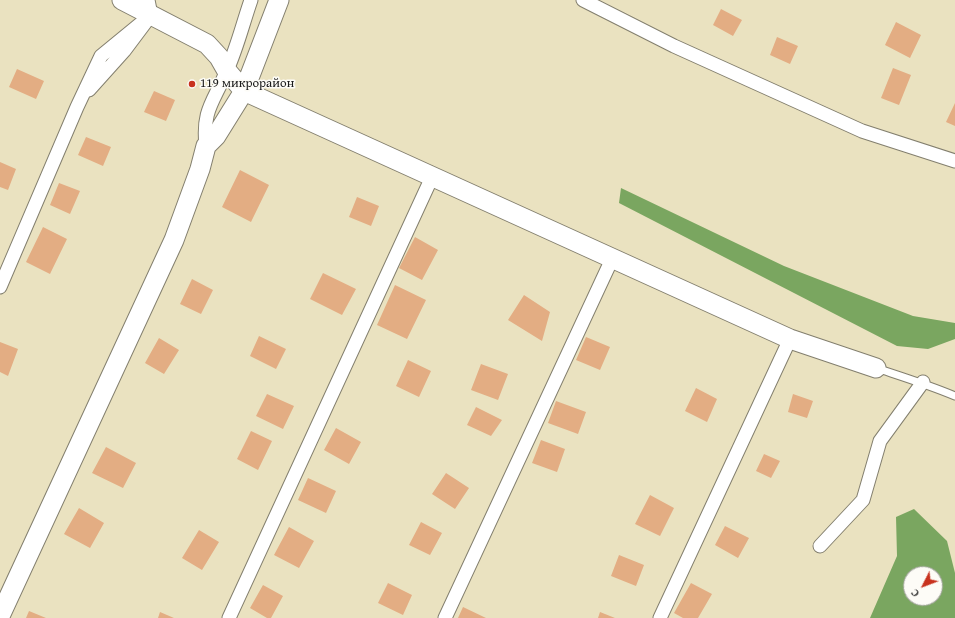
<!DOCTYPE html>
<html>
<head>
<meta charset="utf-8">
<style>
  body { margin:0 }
  #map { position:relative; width:955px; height:618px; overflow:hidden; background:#eae2c0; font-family:"Gentium Book Plus",serif }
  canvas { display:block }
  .north { position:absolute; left:903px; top:566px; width:40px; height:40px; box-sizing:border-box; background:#fdfcf7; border:1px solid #a3a29f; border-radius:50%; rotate:228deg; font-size:11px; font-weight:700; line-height:16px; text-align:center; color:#1c1c1c }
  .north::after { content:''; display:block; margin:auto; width:14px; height:18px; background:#c8321e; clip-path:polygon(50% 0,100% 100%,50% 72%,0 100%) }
</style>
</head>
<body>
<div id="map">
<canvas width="955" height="618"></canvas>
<div class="north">С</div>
</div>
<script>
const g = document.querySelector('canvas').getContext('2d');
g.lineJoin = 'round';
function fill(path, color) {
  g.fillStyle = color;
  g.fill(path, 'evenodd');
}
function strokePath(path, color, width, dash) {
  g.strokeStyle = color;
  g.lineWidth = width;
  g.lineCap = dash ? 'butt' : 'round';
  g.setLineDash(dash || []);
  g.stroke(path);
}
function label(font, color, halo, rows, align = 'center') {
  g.font = font + ' "Gentium Book Plus",serif';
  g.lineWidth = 3;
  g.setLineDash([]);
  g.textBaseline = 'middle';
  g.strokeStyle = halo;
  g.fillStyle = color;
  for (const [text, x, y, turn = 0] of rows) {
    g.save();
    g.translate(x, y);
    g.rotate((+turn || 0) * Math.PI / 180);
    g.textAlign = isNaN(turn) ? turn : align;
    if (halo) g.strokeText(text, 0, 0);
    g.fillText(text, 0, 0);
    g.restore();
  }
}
fill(new Path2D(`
  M 621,188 L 784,266 L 913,316 L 955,323 L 955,339 L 928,349 L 897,346 L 619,203 Z
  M 914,509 L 947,541 L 955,573 L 955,618 L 870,618 L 897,556 L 896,517 ZM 911,574 L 935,574 L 935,598 L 911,598 Z`), '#7aa660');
fill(new Path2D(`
  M 721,9 L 742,20 L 733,36 L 713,25 Z
  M 896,22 L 921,35 L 910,58 L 885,45 Z
  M 777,37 L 798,46 L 790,64 L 770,55 Z
  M 893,68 L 911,75 L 899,105 L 881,98 Z
  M 17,69 L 44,81 L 36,99 L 9,87 Z
  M 154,91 L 175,100 L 166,121 L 144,112 Z
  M 955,103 L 955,126 L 946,122 Z
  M 86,137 L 111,147 L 103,166 L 78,155 Z
  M 0,162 L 16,169 L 8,190 L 0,187 Z
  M 240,170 L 269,185 L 251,222 L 222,207 Z
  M 59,183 L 80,191 L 70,214 L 50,205 Z
  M 357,197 L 379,206 L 371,226 L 349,217 Z
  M 43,227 L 67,239 L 50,274 L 26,262 Z
  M 415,237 L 438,250 L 422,280 L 399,268 Z
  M 323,273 L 356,289 L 342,315 L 310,299 Z
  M 192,279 L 213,290 L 201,314 L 180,304 Z
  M 395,285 L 426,300 L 407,339 L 377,325 Z
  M 524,295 L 550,312 L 542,341 L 508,320 Z
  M 259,336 L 286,349 L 276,369 L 250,356 Z
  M 586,337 L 610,347 L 600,370 L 576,360 Z
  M 159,338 L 179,350 L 164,374 L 145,363 Z
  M 0,342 L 18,349 L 8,376 L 0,372 Z
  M 408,360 L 431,371 L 419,397 L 396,386 Z
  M 481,364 L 508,374 L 498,400 L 471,390 Z
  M 696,388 L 717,399 L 707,422 L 685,411 Z
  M 267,394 L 294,406 L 283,429 L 256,416 Z
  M 793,394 L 813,401 L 807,418 L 788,412 Z
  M 556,401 L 586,412 L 578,434 L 548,423 Z
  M 476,407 L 502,420 L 491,436 L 467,425 Z
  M 336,428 L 361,442 L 349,464 L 324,450 Z
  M 251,431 L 272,441 L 258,470 L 237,459 Z
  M 541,440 L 565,449 L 557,472 L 532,463 Z
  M 106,447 L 136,463 L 123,488 L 92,473 Z
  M 764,454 L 780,461 L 771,478 L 756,471 Z
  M 446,473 L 469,488 L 455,509 L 432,494 Z
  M 308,478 L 336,491 L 326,513 L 298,500 Z
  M 650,495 L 674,508 L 660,536 L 635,524 Z
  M 79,508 L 104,523 L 90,548 L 64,534 Z
  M 421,522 L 442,533 L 430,555 L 409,545 Z
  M 725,526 L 749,538 L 738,558 L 715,545 Z
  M 289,527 L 314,541 L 299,568 L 274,555 Z
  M 199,530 L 219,542 L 202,570 L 182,558 Z
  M 619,555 L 644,565 L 636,586 L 611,576 Z
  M 388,583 L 412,595 L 403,615 L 378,603 Z
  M 691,583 L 712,594 L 698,618 L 683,618 L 674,613 Z
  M 263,585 L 283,596 L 271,618 L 267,618 L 250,608 Z
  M 463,607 L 486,618 L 458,618 Z
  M 29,611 L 46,618 L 26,618 Z
  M 160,612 L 174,618 L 158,618 Z
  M 600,612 L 615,618 L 598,618 Z`), '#e3ad83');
const lane = new Path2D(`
  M 876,368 C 903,377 929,385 955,396`);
const street = new Path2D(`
  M 583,0 L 674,46 L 862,131 L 955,161
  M 89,90 L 124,51 L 151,15 L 148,0
  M 206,146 C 202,109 214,102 227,70 C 237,48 243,23 251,0
  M 0,287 L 77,107 L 101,56 L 151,15
  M 820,546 L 863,500 L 880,441 L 923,382
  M 229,618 L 432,177
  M 445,618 L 612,259
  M 660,618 L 790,339`);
const secondary = new Path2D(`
  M 122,0 L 207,44 L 219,57 L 227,71 L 244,91 L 790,339 L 876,368
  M 0,616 L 174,240 L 200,169 L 206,146 L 216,136 L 244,91 L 279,0`);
strokePath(lane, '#837f6e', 9);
strokePath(street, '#837f6e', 15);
strokePath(secondary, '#837f6e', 21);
strokePath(lane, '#fff', 7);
strokePath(street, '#fff', 13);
strokePath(secondary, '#fff', 19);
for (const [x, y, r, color] of [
  [192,84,4,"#c8321e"]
]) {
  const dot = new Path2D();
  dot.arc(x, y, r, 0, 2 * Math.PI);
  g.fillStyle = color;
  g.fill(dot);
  strokePath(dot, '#fdfcf7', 1.5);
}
label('13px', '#1c1c1c', '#fdfcf7', [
  ["119 микрорайон",200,84]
], 'left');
</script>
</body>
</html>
